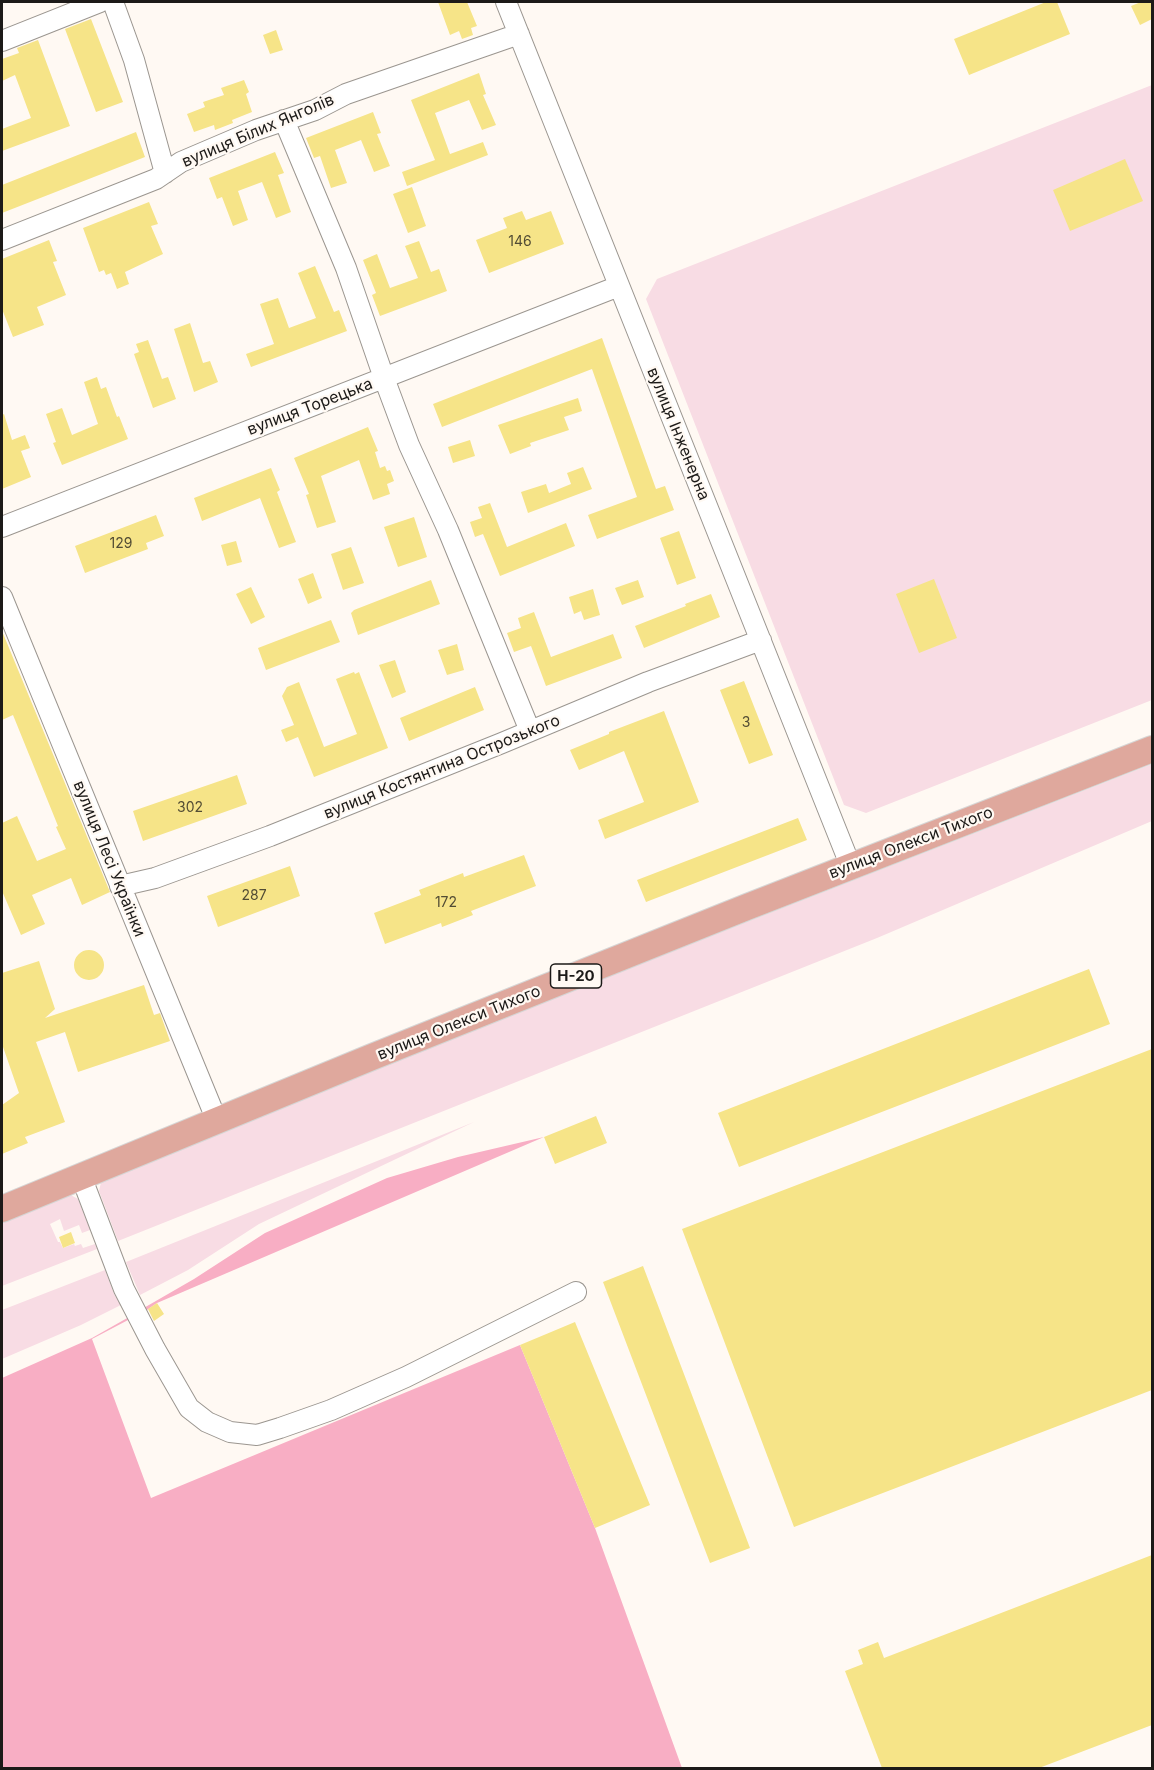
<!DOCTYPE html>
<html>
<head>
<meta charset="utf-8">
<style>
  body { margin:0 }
  #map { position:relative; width:1154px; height:1770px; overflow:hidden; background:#fff9f3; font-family:Inter,sans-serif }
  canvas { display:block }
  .frame { position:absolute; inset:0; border:3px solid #1c1a18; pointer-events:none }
</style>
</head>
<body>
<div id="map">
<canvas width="1154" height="1770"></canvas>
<div class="frame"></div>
</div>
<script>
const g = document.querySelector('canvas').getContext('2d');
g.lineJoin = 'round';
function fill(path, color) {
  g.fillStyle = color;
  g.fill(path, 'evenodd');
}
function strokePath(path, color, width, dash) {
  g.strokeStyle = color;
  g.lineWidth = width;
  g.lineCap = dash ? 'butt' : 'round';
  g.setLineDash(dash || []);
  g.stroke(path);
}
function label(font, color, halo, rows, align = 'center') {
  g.font = font + ' Inter,sans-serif';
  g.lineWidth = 4.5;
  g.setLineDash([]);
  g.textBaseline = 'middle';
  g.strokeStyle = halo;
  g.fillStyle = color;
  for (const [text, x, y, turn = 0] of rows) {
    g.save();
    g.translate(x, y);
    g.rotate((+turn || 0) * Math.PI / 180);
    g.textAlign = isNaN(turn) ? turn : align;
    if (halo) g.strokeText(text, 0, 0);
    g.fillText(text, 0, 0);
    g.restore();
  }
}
fill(new Path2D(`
  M 1152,85 L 1152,700 L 866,813 L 844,805 L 646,299 L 657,279 Z
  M 1152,764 L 1152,821 L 877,938 L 118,1241 L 99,1191 L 102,1178 L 749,921 Z
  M 474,1122 L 259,1224 L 188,1270 L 140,1295 L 126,1262 Z
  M 67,1193 L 78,1199 L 90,1230 L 82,1233 L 79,1225 L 64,1231 L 60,1219 L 50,1224 L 58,1242 L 60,1242 L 63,1248 L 74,1244 L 75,1246 L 81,1244 L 83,1248 L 95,1244 L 97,1249 L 2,1286 L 2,1221 Z
  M 105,1270 L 114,1294 L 121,1305 L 81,1325 L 2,1359 L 2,1310 Z`), '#f8dce4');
fill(new Path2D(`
  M 544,1137 L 157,1303 L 144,1312 L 142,1309 L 194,1279 L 265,1233 L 387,1178 L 458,1157 Z
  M 129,1317 L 130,1319 L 92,1339 L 151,1498 L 520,1345 L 595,1528 L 682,1768 L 2,1768 L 2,1378 L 92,1338 Z`), '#f8aec4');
fill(new Path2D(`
  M 438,2 L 467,2 L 477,26 L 471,28 L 473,35 L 462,39 L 459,31 L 450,35 Z
  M 1046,2 L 1057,2 L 1070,34 L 969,75 L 954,39 Z
  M 1141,2 L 1152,2 L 1152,19 L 1140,25 L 1131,6 Z
  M 91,19 L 123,102 L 96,112 L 65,29 Z
  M 276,30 L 283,50 L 270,54 L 263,35 Z
  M 38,40 L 70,126 L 2,151 L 2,129 L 31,118 L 15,75 L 2,81 L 2,59 L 19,53 L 17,48 Z
  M 479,73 L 486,94 L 483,95 L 496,125 L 482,130 L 469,100 L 435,113 L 450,154 L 483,142 L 488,155 L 407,186 L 402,172 L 435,160 L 411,100 Z
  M 244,80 L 249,92 L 246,94 L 252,112 L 232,120 L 233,123 L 215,130 L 214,125 L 194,132 L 187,114 L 205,107 L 203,102 L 224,95 L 221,88 Z
  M 373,112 L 381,133 L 377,134 L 390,166 L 374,172 L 361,140 L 335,150 L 347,183 L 331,188 L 320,156 L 314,158 L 306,138 Z
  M 136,132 L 145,157 L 2,213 L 2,185 Z
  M 275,152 L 284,173 L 278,175 L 291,212 L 276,218 L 262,182 L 238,191 L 248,220 L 233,226 L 222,197 L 217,199 L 209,178 Z
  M 1125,159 L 1143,201 L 1070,231 L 1053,190 Z
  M 412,187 L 426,226 L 408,233 L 393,194 Z
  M 149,202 L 158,224 L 151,226 L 163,254 L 125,272 L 129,284 L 117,289 L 111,273 L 106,275 L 104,270 L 99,272 L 83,228 Z
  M 522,211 L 526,220 L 551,211 L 564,244 L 489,273 L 476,240 L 507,228 L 503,218 Z
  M 49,240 L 57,261 L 53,262 L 66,295 L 37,307 L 44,325 L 13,337 L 2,309 L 2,259 Z
  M 419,241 L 431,272 L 439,269 L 447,291 L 380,316 L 372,295 L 376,293 L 363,260 L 377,254 L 390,288 L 418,278 L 405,246 Z
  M 315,266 L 334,312 L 339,310 L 347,331 L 251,367 L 246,354 L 274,344 L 260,304 L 278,298 L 289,328 L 316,318 L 298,273 Z
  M 190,323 L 203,363 L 210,361 L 218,382 L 194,392 L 174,329 Z
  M 602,338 L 656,489 L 665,486 L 674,510 L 597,539 L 588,515 L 637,497 L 592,369 L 442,427 L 433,404 Z
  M 148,340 L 162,379 L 168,377 L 176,399 L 153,408 L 134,354 L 139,352 L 136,344 Z
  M 97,377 L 101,389 L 106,387 L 117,417 L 119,416 L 128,439 L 62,465 L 53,443 L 56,442 L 46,414 L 62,408 L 72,435 L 98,424 L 84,382 Z
  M 578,398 L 582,411 L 564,417 L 569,430 L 530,443 L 531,446 L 510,454 L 498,425 Z
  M 4,414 L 12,440 L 25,435 L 30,448 L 21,451 L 31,477 L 2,489 L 2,415 Z
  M 368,427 L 378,451 L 375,452 L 380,468 L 385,466 L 387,471 L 390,470 L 394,481 L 387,484 L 390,494 L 373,500 L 359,460 L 321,476 L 336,522 L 317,528 L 306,495 L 309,494 L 294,458 Z
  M 470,440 L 475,456 L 453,463 L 448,447 Z
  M 583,467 L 592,489 L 528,513 L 521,492 L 546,484 L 549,493 L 571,484 L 567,473 Z
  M 271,468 L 280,490 L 277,492 L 296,542 L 279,548 L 260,498 L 202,521 L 194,498 Z
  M 490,503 L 507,547 L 566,523 L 575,546 L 500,576 L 483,534 L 475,537 L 470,522 L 482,518 L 478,507 Z
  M 156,515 L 164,536 L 146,543 L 148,549 L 85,573 L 75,546 Z
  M 414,517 L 427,557 L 398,567 L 384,527 Z
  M 679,531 L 696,578 L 677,585 L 660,538 Z
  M 236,541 L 242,562 L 227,566 L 221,545 Z
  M 351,547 L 364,583 L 343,590 L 331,554 Z
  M 313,573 L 322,598 L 308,604 L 298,579 Z
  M 934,579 L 957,638 L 919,653 L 896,594 Z
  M 431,580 L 440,604 L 358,635 L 351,613 L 354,610 Z
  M 638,580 L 644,597 L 622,605 L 615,588 Z
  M 251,587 L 265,617 L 251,624 L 236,594 Z
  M 593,589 L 600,615 L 584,620 L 581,611 L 574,614 L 569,597 Z
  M 711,594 L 720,617 L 644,648 L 635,626 L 686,606 L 685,604 Z
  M 534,612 L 551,657 L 613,634 L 622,658 L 546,686 L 531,646 L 514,652 L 507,633 L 521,628 L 518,618 Z
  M 331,620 L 340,642 L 266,670 L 258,648 Z
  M 2,631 L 110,892 L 82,905 L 71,878 L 32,895 L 45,924 L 21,935 L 2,891 L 2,823 L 17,816 L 37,861 L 66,849 L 56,827 L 58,826 L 13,715 L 2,720 Z
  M 457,644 L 464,670 L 447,675 L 438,650 Z
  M 395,660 L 406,692 L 392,698 L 379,665 Z
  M 354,672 L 355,674 L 359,672 L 388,748 L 314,777 L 298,737 L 286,742 L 281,730 L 294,725 L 282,696 L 287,687 L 299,682 L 324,747 L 357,734 L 336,679 Z
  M 744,681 L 773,755 L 749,764 L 720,690 Z
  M 475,687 L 484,710 L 409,741 L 400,718 Z
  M 664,711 L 699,802 L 605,839 L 598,820 L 644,802 L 624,751 L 579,770 L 570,750 L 609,734 L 609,732 Z
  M 237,775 L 247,804 L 143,841 L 133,811 Z
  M 798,818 L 807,840 L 646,902 L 637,880 Z
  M 524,855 L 536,886 L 471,911 L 473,915 L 442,927 L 441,923 L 385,944 L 374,913 L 421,895 L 419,890 L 463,873 L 464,877 Z
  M 290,866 L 300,896 L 218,927 L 207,896 Z
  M74 965a15 15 0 1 1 30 0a15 15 0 1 1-30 0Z
  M 39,961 L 55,1009 L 45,1018 L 144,985 L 154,1015 L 160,1013 L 170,1041 L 78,1072 L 65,1032 L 36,1042 L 65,1122 L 25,1137 L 28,1143 L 2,1154 L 2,1105 L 19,1093 L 2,1044 L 2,973 Z
  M 1089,969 L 1110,1024 L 739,1167 L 718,1113 Z
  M 1152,1049 L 1152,1390 L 794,1527 L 682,1229 Z
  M 596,1116 L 607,1143 L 555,1164 L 544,1137 Z
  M 71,1232 L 75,1243 L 63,1248 L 59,1237 Z
  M 643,1266 L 750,1548 L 710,1563 L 603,1282 Z
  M 157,1303 L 164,1314 L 154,1321 L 148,1309 Z
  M 575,1322 L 650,1505 L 595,1528 L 520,1345 Z
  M 1152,1555 L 1152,1725 L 1039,1768 L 882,1768 L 845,1671 L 863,1664 L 858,1650 L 878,1642 L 884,1658 Z`), '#f6e488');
const minor = new Path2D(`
  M 113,2 L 134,60 L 165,173
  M 506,2 L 851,867
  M 2,41 L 100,2
  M 284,120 L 346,268 L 384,378 L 409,445 L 448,530 L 530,731
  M 2,240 L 156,179 L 181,162 L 256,130 L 315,110 L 346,94 L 519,34
  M 2,527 L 619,286
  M 2,597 L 217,1121
  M 120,886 L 155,878 L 270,836 L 502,743 L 648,682 L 761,640
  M 81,1176 L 124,1289 L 155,1349 L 189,1408 L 207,1422 L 230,1432 L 257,1435 L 280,1428 L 331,1410 L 406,1377 L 576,1292`);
const major = new Path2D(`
  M 2,1209 L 372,1057 L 747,907 L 1152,749`);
strokePath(minor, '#9b9690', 22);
strokePath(major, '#d6d6d5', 28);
strokePath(minor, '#fff', 20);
strokePath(major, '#dfa89d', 26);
label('14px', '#524c34', null, [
  ["146",520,242],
  ["129",121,544],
  ["3",746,723],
  ["302",190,808],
  ["287",254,896],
  ["172",446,903]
]);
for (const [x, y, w] of [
  [576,976,51]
]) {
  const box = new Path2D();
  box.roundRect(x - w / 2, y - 12, w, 24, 4.5);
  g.fillStyle = '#fff9f3';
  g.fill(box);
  strokePath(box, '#1c1a18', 1.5);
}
label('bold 15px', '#1c1a18', null, [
  ["Н-20",576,976]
]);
label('16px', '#1c1a18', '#fff9f3', [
  ["вулиця Білих Янголів",258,131,-23],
  ["вулиця Торецька",310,407,-21],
  ["вулиця Інженерна",678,434,68],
  ["вулиця Костянтина Острозького",442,767,-22],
  ["вулиця Олекси Тихого",911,843,-21],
  ["вулиця Лесі Українки",109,859,68],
  ["вулиця Олекси Тихого",459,1023,-22]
]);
</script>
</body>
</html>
